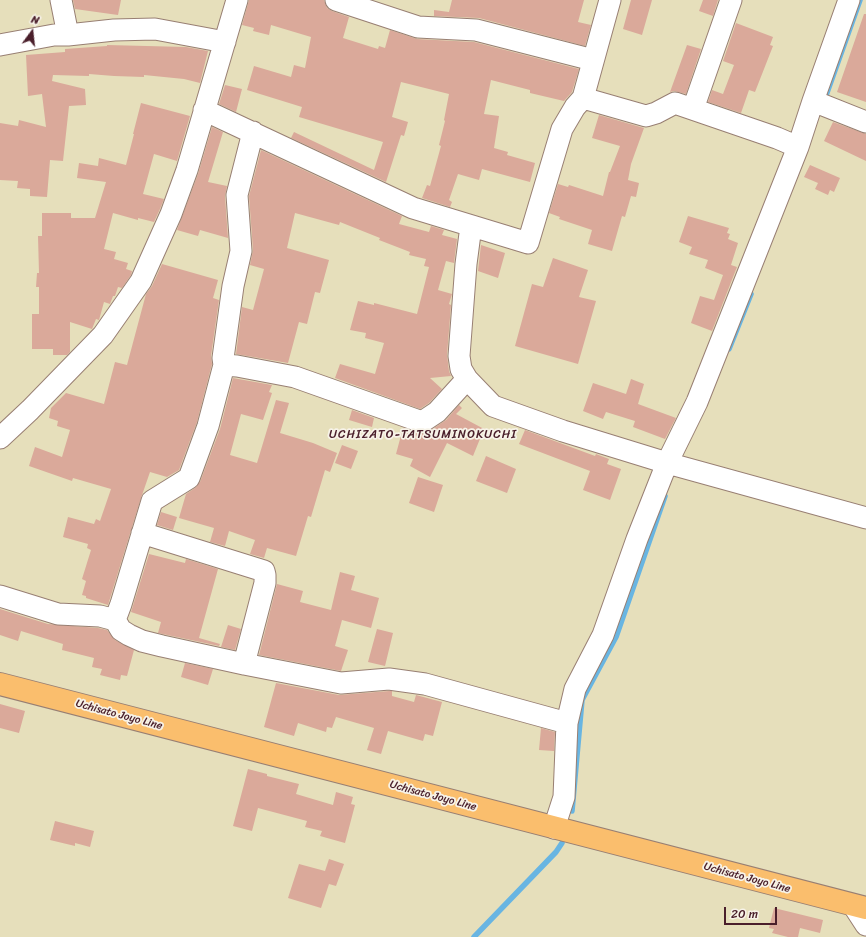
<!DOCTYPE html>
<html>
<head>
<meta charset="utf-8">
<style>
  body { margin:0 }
  #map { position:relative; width:866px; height:937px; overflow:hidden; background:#e6dfbb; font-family:Sriracha,sans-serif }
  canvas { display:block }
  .north { position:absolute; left:12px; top:12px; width:40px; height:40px; -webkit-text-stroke:3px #f7f3e8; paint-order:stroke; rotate:15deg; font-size:11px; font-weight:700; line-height:16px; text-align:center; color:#4a1f2b }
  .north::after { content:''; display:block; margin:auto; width:14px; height:18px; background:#4a1f2b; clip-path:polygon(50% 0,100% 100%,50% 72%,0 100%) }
  .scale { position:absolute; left:724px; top:907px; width:53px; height:18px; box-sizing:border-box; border:2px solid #4a1f2b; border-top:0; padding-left:5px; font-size:12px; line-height:14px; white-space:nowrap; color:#4a1f2b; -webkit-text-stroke:3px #f7f3e8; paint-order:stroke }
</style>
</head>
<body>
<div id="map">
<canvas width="866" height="937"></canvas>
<div class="north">N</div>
<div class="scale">20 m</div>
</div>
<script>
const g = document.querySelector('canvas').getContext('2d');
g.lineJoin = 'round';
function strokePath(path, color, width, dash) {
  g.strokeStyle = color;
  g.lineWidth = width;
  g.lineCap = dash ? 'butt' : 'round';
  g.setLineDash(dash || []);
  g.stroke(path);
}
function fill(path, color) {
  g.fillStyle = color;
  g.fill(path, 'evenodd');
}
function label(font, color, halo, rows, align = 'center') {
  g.font = font + ' Sriracha,sans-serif';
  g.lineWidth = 3.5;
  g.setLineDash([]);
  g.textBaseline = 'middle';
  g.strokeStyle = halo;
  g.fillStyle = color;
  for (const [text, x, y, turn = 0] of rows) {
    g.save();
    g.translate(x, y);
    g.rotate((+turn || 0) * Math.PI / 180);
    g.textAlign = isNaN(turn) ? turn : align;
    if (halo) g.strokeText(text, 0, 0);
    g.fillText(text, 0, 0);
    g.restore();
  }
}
strokePath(new Path2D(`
  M 824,101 L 860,0
  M 729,349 L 751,294
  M 572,811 L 582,700 L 616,637 L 665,496
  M 474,937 L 556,852 L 562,843`), '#68b5e2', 5.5);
fill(new Path2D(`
  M 73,0 L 121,0 L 118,15 L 75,9 Z
  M 249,0 L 324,0 L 327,8 L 332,11 L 349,17 L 343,38 L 378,49 L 379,46 L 385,48 L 390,30 L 417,39 L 474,42 L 579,69 L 572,92 L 564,101 L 530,93 L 530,90 L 491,80 L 484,114 L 499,116 L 494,148 L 508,152 L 507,155 L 535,163 L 530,182 L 482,169 L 479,180 L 458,174 L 449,200 L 452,202 L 450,207 L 422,198 L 427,185 L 430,186 L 441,146 L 439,145 L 445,121 L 444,120 L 449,94 L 401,82 L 392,117 L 408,122 L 404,136 L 401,135 L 386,182 L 291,138 L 294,132 L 374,170 L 383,142 L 299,117 L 302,107 L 247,90 L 254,66 L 291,77 L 294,65 L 305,68 L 311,37 L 271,25 L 269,35 L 253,31 L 254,28 L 242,25 Z
  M 452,0 L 584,0 L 578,22 L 591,25 L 585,46 L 479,18 L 434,16 L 434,10 L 449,12 Z
  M 631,0 L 652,0 L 642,35 L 623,29 Z
  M 703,0 L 718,0 L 713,16 L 699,11 Z
  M 864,14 L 866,14 L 866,102 L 837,92 Z
  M 736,23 L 773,37 L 770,45 L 773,46 L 755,92 L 749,90 L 741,113 L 708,102 L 712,90 L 723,94 L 734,65 L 723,61 Z
  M 107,45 L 186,47 L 208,51 L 200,83 L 184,79 L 144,75 L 144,77 L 114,76 L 89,74 L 89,76 L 53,75 L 52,81 L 85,89 L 86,105 L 69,106 L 63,161 L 50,160 L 47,197 L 30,196 L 30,189 L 17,188 L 18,181 L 0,180 L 0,123 L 18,126 L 19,120 L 46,127 L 42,94 L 28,96 L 26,55 L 65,52 L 65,49 L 107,46 Z
  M 687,45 L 701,49 L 686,94 L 674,91 L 670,92 Z
  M 225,85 L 242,89 L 236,112 L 219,104 Z
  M 141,103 L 190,116 L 177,161 L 154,154 L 143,194 L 164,199 L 160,209 L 154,222 L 138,218 L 138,220 L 113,213 L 104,249 L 116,252 L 114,259 L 128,263 L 126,269 L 132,271 L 131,275 L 122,288 L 118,287 L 115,296 L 113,296 L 110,304 L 104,302 L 99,320 L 96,319 L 92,329 L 70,322 L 70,352 L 67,355 L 53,355 L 53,349 L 32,349 L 32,314 L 39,314 L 39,287 L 36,287 L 37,273 L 39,273 L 38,236 L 42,236 L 42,213 L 71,213 L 71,218 L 95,218 L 106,182 L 77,178 L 79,163 L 98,166 L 99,158 L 126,165 L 134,134 L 133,134 Z
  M 599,115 L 644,128 L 631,164 L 628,180 L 639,183 L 636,197 L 631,196 L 625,217 L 622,216 L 612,251 L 588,244 L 592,230 L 559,219 L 560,217 L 549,213 L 558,184 L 568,187 L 569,185 L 603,196 L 609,172 L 610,172 L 620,146 L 592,138 Z
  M 833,122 L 866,134 L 866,161 L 824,141 Z
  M 212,127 L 223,132 L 208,182 L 227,186 L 225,196 L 228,238 L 200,230 L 198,236 L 177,230 L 198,174 Z
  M 261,150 L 402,216 L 399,224 L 429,232 L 431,226 L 444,230 L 442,235 L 457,239 L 454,263 L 446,261 L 438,290 L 452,294 L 449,304 L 451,305 L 447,355 L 449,371 L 451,376 L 430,378 L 442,389 L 429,403 L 420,409 L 335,378 L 340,364 L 375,374 L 384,343 L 365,338 L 366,333 L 350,330 L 358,301 L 374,305 L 374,303 L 417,314 L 429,267 L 424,266 L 426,259 L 409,255 L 410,252 L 379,240 L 380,238 L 340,222 L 339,225 L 295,213 L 287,248 L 329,260 L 320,293 L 315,292 L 307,324 L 299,322 L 288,363 L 236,354 L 242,307 L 253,310 L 264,269 L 250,265 L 253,250 L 249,196 Z
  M 810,165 L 840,178 L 834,192 L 830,190 L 828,195 L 815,189 L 818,183 L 804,177 Z
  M 688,216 L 729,228 L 727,233 L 730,234 L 728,239 L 738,243 L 731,265 L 737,267 L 712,331 L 691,323 L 700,296 L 714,300 L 723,275 L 705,268 L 708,260 L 689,254 L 692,247 L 679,242 Z
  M 481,245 L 505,253 L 498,278 L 478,271 Z
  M 553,258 L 588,270 L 579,297 L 596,301 L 578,364 L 515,346 L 532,284 L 543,287 Z
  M 162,264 L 218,280 L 213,298 L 219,300 L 211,356 L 212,364 L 197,422 L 179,470 L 167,477 L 150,472 L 141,498 L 108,605 L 86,598 L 86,596 L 82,595 L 86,581 L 82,579 L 91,550 L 87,548 L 88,544 L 63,537 L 68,517 L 94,524 L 96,519 L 100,521 L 111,489 L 73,478 L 72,481 L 29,466 L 35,447 L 62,457 L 70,430 L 57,426 L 58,421 L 49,418 L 51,408 L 66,393 L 104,404 L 115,362 L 127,365 L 146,294 L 152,286 Z
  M 233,378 L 272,385 L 269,392 L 272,393 L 263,420 L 241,414 L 230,455 L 257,463 L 276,400 L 289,403 L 280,433 L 313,443 L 337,453 L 330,472 L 325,470 L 311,517 L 308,516 L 296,556 L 267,548 L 264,558 L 250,554 L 255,540 L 229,531 L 225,546 L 210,542 L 214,528 L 179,518 L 186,494 L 195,488 L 200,482 L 220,429 Z
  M 631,379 L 644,384 L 638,404 L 676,418 L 665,439 L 633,427 L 635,421 L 606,412 L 603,419 L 583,411 L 593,383 L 626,394 Z
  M 459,405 L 462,408 L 456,414 L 484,429 L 473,456 L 447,443 L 430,477 L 410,466 L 413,459 L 396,454 L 403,428 L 418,433 L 424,434 L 428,432 L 446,420 Z
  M 352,410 L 374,418 L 372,427 L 349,420 Z
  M 525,430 L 595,456 L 596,454 L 609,459 L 607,464 L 621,469 L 610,500 L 583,490 L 590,471 L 519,444 Z
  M 342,445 L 358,451 L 351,469 L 335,463 Z
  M 486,456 L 516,469 L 507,493 L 476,481 Z
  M 418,477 L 443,485 L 434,512 L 409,503 Z
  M 161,512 L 177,517 L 173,530 L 157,525 Z
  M 149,554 L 185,563 L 186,559 L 218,569 L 199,638 L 220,644 L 219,646 L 158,633 L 161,622 L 131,612 Z
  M 340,572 L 355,576 L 351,590 L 379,598 L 371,628 L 342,620 L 335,646 L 348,650 L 341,671 L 259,655 L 277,584 L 303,591 L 300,602 L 331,610 Z
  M 0,609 L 48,624 L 98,628 L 107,630 L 115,640 L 134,650 L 127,676 L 121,675 L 120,680 L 100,675 L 102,669 L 92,667 L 94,658 L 62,650 L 63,644 L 21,631 L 18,641 L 0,635 Z
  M 228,625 L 241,629 L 235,650 L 221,647 Z
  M 377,629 L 393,633 L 385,666 L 368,662 Z
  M 185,663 L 213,669 L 208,685 L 181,677 Z
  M 276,683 L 339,695 L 389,691 L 392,691 L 392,696 L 414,702 L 416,695 L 442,702 L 433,736 L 425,734 L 423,741 L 388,731 L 381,754 L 367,750 L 374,728 L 336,717 L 332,728 L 327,727 L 326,732 L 298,723 L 294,736 L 264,727 Z
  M 0,704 L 25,711 L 19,733 L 0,728 Z
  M 541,728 L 555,732 L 554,751 L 539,750 Z
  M 248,769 L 267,774 L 267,776 L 299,784 L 296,794 L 333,805 L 336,792 L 353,797 L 351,804 L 355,805 L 345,843 L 320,836 L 322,831 L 305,827 L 307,821 L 258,808 L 252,831 L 233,826 Z
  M 55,821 L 94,831 L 90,847 L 75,843 L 75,846 L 50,840 Z
  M 329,859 L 344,864 L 336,886 L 329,884 L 321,908 L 288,898 L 299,864 L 325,871 Z
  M 774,908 L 823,920 L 820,933 L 800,928 L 798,937 L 788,937 L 772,933 L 774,929 L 769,928 Z`), '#daa99a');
const minor = new Path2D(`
  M 61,0 L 68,35
  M 336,0 L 418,27 L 476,30 L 593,60
  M 0,45 L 54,35 L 68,35 L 114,30 L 155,29 L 225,42
  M 583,98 L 646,116 L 656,113 L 675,103 L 777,138 L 798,147
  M 813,101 L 866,122
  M 693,109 L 731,0
  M 204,110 L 413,208 L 528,243 L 562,129 L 575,107 L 583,98 L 610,0
  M 471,226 L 466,264 L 459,356 L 461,369 L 467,379 L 493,406 L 563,431 L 667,463 L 866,518
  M 224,365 L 223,358 L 233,286 L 241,251 L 237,195 L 253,132
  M 0,438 L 30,410 L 103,335 L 141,281 L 171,214 L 187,170 L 237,0
  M 142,533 L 264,571 L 265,575 L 265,583 L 244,664
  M 0,596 L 58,614 L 100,616 L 115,620 L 121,630 L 129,635 L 142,641 L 162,646 L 244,664 L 341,683 L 389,679 L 425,684 L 567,723
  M 115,620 L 121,604 L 152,501 L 189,478 L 208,426 L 224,365 L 237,366 L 295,377 L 422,422 L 437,412 L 467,379
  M 554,828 L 564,797 L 567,723 L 575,689 L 603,635 L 637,539 L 667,463 L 697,402 L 798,147 L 813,101 L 849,0
  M 853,905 L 866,925`);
const major = new Path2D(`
  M 0,684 L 866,908`);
strokePath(minor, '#987f73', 23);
strokePath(major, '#987f73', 24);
strokePath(minor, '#fff', 21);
strokePath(major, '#fabe6d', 22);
label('11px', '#4a1f2b', '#f7f3e8', [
  ["Uchisato Joyo Line",119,715,15],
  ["Uchisato Joyo Line",433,796,15],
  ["Uchisato Joyo Line",747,878,15]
]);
g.letterSpacing = '1px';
label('12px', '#4a1f2b', '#f7f3e8', [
  ["UCHIZATO-TATSUMINOKUCHI",423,435]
]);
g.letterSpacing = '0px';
</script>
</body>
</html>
